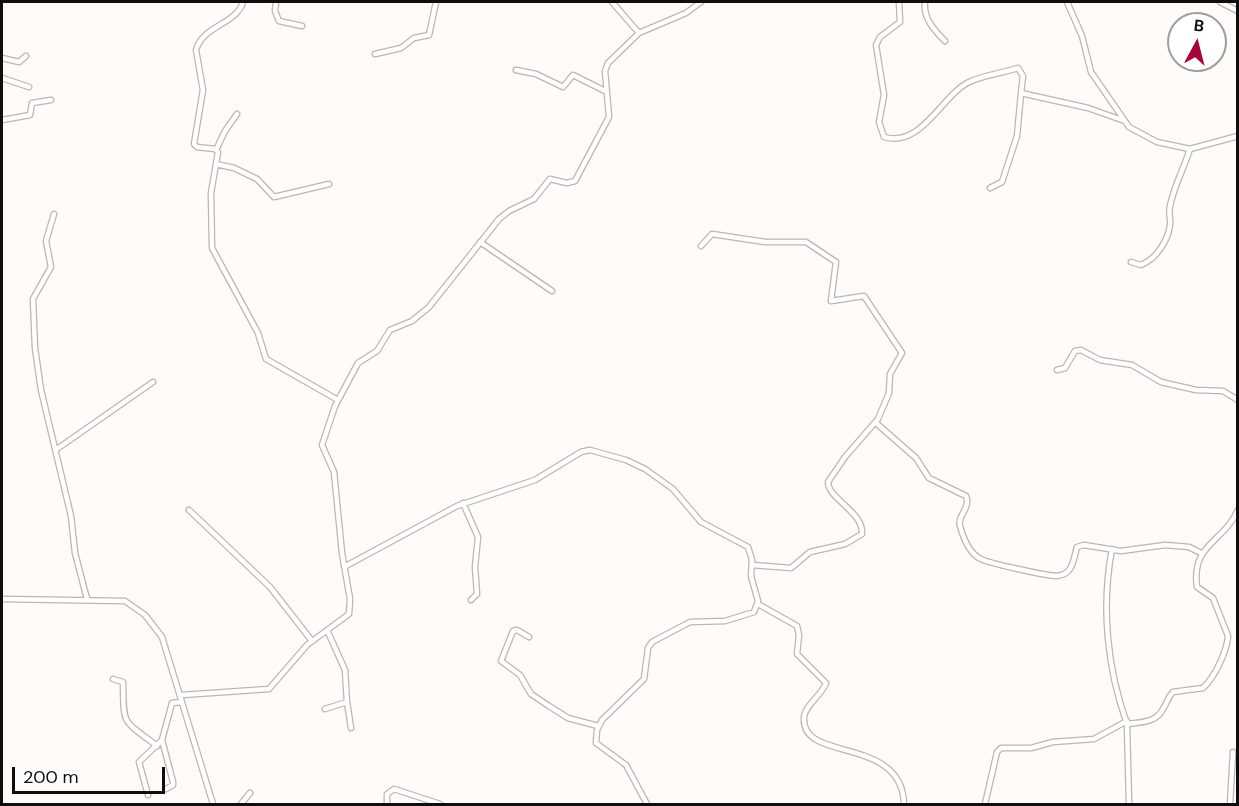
<!DOCTYPE html>
<html>
<head>
<meta charset="utf-8">
<style>
  body { margin:0 }
  #map { position:relative; width:1239px; height:806px; overflow:hidden; background:#fffbf9; font-family:"DM Sans",sans-serif }
  canvas { display:block }
  .frame { position:absolute; inset:0; border:3px solid #0f0d0d; pointer-events:none }
  .north { position:absolute; left:1167px; top:12px; width:60px; height:60px; box-sizing:border-box; background:#fff; border:2px solid #9f9e9e; border-radius:50%; rotate:7deg; font-size:16px; font-weight:700; line-height:24px; text-align:center; color:#0f0d0d }
  .north::after { content:''; display:block; margin:auto; width:21px; height:27px; background:#a30637; clip-path:polygon(50% 0,100% 100%,50% 72%,0 100%) }
  .scale { position:absolute; left:12px; top:767px; width:153px; height:27px; box-sizing:border-box; border:3px solid #0f0d0d; border-top:0; padding-left:8px; font-size:18px; line-height:21px; white-space:nowrap; color:#0f0d0d; -webkit-text-stroke:4px #fff; paint-order:stroke }
</style>
</head>
<body>
<div id="map">
<canvas width="1239" height="806"></canvas>
<div class="frame"></div>
<div class="north">B</div>
<div class="scale">200 m</div>
</div>
<script>
const g = document.querySelector('canvas').getContext('2d');
g.lineJoin = 'round';
function strokePath(path, color, width, dash) {
  g.strokeStyle = color;
  g.lineWidth = width;
  g.lineCap = dash ? 'butt' : 'round';
  g.setLineDash(dash || []);
  g.stroke(path);
}
const minor = new Path2D(`
  M 243,2 C 236,25 203,25 196,50 L 203,90 L 194,144 L 197,147 L 215,149 L 218,152 L 211,193 L 212,248 L 258,333 L 266,359 L 338,400
  M 276,2 L 275,11 L 279,21 L 302,26
  M 612,2 L 639,33
  M 899,2 L 900,22 L 880,37 L 876,45 L 884,95 L 879,122 L 884,137 C 922,148 942,95 969,82 C 984,75 1003,73 1018,68 L 1023,76 L 1021,93 L 1088,108 L 1122,120
  M 925,2 C 923,18 934,30 945,41
  M 1067,2 L 1082,36 L 1091,72 L 1129,127 L 1157,142 L 1190,149 L 1238,136
  M 1220,2 L 1238,11
  M 375,54 L 401,48 L 414,38 L 429,35 L 436,2
  M 2,58 L 19,62 L 26,56
  M 516,70 L 536,74 L 563,87 L 573,75 L 607,92
  M 2,78 L 29,87
  M 2,120 L 30,115 L 32,103 L 51,100
  M 216,150 L 225,131 L 237,114
  M 216,164 L 234,168 L 257,179 L 274,197 L 329,184
  M 990,188 L 1002,182 L 1017,136 L 1021,93
  M 54,214 L 46,241 L 51,267 L 33,299 L 35,348 L 41,390 L 71,516 L 75,553 L 87,599
  M 480,242 L 552,291
  M 701,246 L 712,234 L 765,242 L 806,242 L 836,262 L 831,301 L 864,296 L 902,353 L 890,374 L 889,393 L 878,419 L 845,457 L 828,482 C 828,499 864,512 862,534 L 845,544 L 810,552 L 791,568 L 752,565
  M 1131,262 L 1141,265 C 1156,259 1168,241 1170,225 C 1171,218 1168,213 1170,206 C 1174,186 1184,168 1190,149
  M 1057,370 L 1065,368 L 1075,351 L 1081,350 L 1100,360 L 1132,365 L 1161,382 L 1196,390 L 1223,391 L 1238,400
  M 876,423 L 916,458 L 929,478 L 966,496 C 971,509 957,515 960,526 C 963,537 969,552 979,558 C 986,563 1044,575 1056,576 C 1073,575 1073,561 1077,547 L 1084,545 L 1121,551 L 1165,545 L 1189,547 L 1201,553
  M 57,449 L 153,382
  M 463,503 L 478,537 L 475,567 L 477,594 L 471,600
  M 189,510 L 270,587 L 312,641
  M 1112,549 C 1101,607 1107,668 1127,724
  M 344,567 L 457,506 L 535,480 L 581,452 L 590,450 L 626,460 L 645,469 L 673,489 L 701,522 L 748,547 L 752,560 L 751,576 L 758,601 L 754,612 L 725,621 L 690,622 L 652,642 L 648,648 L 644,679 L 602,720 L 597,730 L 596,743 L 626,765 L 647,804
  M 2,599 L 125,601 L 145,615 L 162,637 L 213,804
  M 758,604 L 797,626 L 799,635 L 797,654 L 826,683 C 822,695 804,706 804,718 C 801,763 902,735 904,804
  M 529,637 L 517,630 L 513,631 L 501,661 L 520,675 L 531,694 L 549,706 L 568,718 L 598,726
  M 113,679 L 123,682 C 124,727 121,718 157,746
  M 182,695 L 269,689 L 307,645 L 349,614 L 350,599 L 342,553 L 334,472 L 322,445 L 335,406 L 358,363 L 377,351 L 390,330 L 412,321 L 429,307 L 499,219 L 509,211 L 534,199 L 550,179 L 567,183 L 575,181 L 609,117 L 605,71 L 608,63 L 639,33 L 686,13 L 701,2
  M 347,702 L 351,728
  M 325,709 L 347,702 L 345,670 L 328,632
  M 162,740 L 173,782 L 173,785 L 166,789
  M 148,795 L 139,762 L 162,740 L 172,703 L 182,702
  M 241,804 L 250,793
  M 387,804 L 387,794 L 394,789 L 440,804
  M 985,804 L 997,752 L 1001,748 L 1031,748 L 1053,742 L 1094,739 L 1127,721
  M 1129,804 L 1127,724 C 1141,722 1156,723 1163,709 C 1167,703 1168,697 1173,692 L 1203,688 C 1215,677 1227,651 1228,636 L 1213,598 L 1197,587 C 1191,544 1223,543 1238,510
  M 1230,804 L 1233,752`);
strokePath(minor, '#bbb6b4', 7);
strokePath(minor, '#fff', 4.5);
</script>
</body>
</html>
